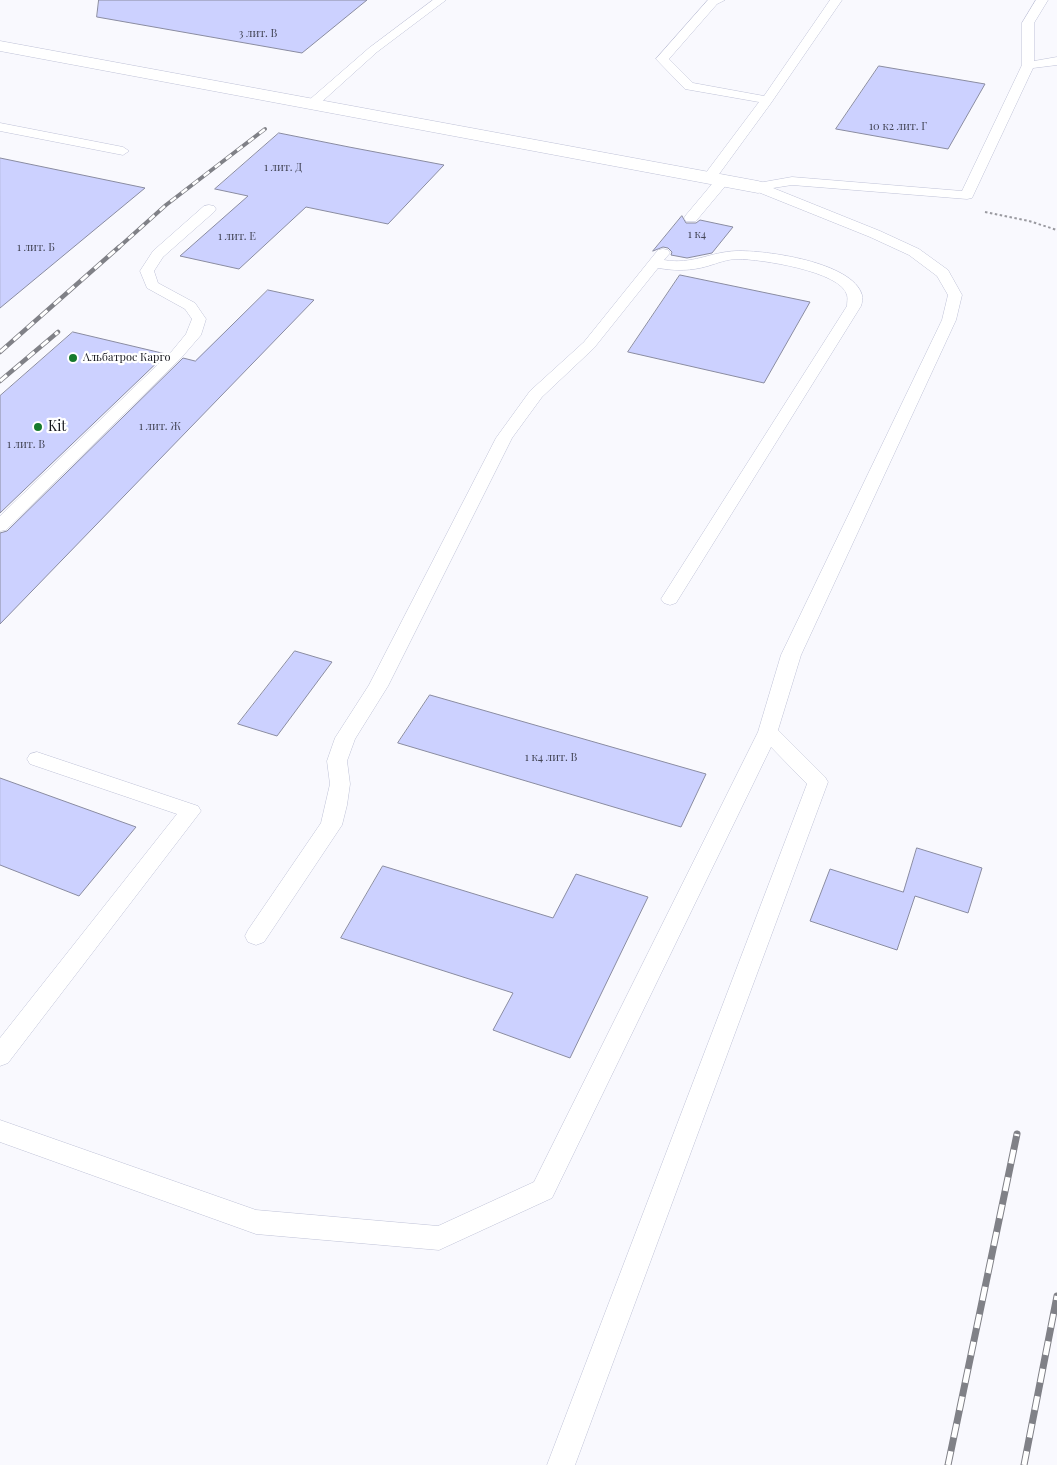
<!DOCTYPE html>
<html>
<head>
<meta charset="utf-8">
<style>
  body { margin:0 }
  canvas { display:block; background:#f9f9fe }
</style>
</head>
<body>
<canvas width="1057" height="1465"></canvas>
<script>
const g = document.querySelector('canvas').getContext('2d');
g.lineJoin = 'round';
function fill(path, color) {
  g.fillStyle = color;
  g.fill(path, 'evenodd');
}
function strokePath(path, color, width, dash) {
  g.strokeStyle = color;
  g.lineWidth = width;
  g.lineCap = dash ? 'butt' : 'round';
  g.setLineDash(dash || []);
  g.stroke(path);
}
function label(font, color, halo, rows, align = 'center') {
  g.font = font + ' "Playfair Display",serif';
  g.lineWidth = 4.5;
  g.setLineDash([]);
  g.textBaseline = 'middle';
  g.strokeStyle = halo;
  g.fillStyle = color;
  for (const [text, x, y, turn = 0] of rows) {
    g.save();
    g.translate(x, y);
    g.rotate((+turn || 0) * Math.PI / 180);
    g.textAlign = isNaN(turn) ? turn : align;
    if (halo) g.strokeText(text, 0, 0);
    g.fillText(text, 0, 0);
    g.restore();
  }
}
const building = new Path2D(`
  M 99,0 L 367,0 L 302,53 L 97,17 Z
  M 879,66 L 985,84 L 948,149 L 836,129 Z
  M 279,133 L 349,147 L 444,165 L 388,224 L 306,207 L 239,269 L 180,256 L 248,196 L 215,189 Z
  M 0,158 L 145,188 L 0,308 Z
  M 682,216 L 686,223 L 696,223 L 700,220 L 733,227 L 712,253 L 687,258 L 671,255 L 672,252 L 668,248 L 663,247 L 653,251 Z
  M 680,275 L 810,302 L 764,383 L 628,352 Z
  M 268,290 L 314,300 L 0,624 L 0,533 L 7,531 L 183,358 L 195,361 Z
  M 73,332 L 166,354 L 0,513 L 0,396 Z
  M 295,651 L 332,662 L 277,736 L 238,724 Z
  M 430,695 L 706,774 L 681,827 L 398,743 Z
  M 0,778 L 136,827 L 79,896 L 0,865 Z
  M 917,848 L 982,868 L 968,913 L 915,896 L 897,950 L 810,921 L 830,869 L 903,892 Z
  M 383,866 L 553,918 L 576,874 L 648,897 L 570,1058 L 493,1030 L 513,993 L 341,938 Z`);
fill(building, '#ccd1ff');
strokePath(building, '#8a8ca1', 1);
const lane = new Path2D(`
  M 433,0 L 446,0 L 377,52 L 316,107 L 308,107 L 306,104 L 308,101 L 369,48 Z
  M 708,0 L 725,0 L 717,4 L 669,59 L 693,83 L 764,96 L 830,0 L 842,0 L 771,103 L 714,181 L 709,182 L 702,178 L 759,102 L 685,89 L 656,59 Z
  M 1036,0 L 1048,0 L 1034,23 L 1034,61 L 1057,57 L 1057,65 L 1033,68 L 972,198 L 967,199 L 792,185 L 773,188 L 880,231 L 919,249 L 948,270 L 962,295 L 956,320 L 801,655 L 778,730 L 825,777 L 828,782 L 575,1465 L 547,1465 L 807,784 L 771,747 L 552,1198 L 439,1250 L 256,1234 L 0,1142 L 0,1120 L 256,1210 L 438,1226 L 534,1182 L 758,732 L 781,655 L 942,320 L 948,295 L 937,276 L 909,255 L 870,237 L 753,190 L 751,187 L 758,183 L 792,177 L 962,191 L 1022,65 L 1022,23 Z
  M 0,123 L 123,147 L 129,151 L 123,155 L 0,131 Z
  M 722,177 L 727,178 L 729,181 L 727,184 L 696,221 L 686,221 L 684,218 L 686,215 L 717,178 Z
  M 209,205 L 214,206 L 216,209 L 214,212 L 163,257 L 154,271 L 158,283 L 195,303 L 206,319 L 201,335 L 182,357 L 6,530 L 0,531 L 0,516 L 172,351 L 186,334 L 192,319 L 185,309 L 147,288 L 140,271 L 153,251 L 204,206 Z
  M 663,249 L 668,250 L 670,253 L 664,260 C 692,265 710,252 736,251 C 765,250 853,262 862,295 C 863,298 862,303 861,306 L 676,603 L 670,605 L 664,603 L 661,599 L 847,306 C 847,303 848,298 847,295 C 841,271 759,259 738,259 C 727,259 718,263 708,266 C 691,271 676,271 658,268 L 594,348 L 542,397 L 512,438 L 388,686 L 355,739 L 347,761 L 350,784 L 347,805 L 342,825 L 264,942 L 256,945 L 248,942 L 245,936 L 248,930 L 321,823 L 330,784 L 327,761 L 335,738 L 369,685 L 496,438 L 530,391 L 584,342 L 658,250 Z
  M 37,752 L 198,806 L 201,811 L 8,1063 L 0,1066 L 0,1038 L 177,814 L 30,764 L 27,759 L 30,754 Z`);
const street = new Path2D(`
  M 0,41 L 758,181 L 765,183 L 767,187 L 765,191 L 758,193 L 0,51 Z`);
strokePath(lane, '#bfc2d7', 1);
strokePath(street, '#bfc2d7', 1);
strokePath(new Path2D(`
  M 985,212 L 1029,221 L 1057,230`), '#9a9aa0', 2, [2.5, 2.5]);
fill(lane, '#fff');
fill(street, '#fff');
const railFar2 = new Path2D(`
  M 118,248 L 166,205 L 265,129`);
const railFar1 = new Path2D(`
  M 0,352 L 119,247
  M 0,381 L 58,332`);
const rail = new Path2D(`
  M 948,1465 L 1017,1134
  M 1024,1465 L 1057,1296`);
strokePath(railFar2, '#808187', 4);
strokePath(railFar1, '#808187', 4.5);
strokePath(rail, '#808187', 7);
strokePath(railFar2, '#fff', 2.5, [7]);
strokePath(railFar1, '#fff', 3, [9]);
strokePath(rail, '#fff', 5, [14]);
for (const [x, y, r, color] of [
  [73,358,5,"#167a2c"],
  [38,427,5,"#167a2c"]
]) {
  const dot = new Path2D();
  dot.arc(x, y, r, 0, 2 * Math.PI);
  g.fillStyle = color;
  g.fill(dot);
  strokePath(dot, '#fff', 2);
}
label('11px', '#434556', null, [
  ["3 лит. В",258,34],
  ["10 к2 лит. Г",898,127],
  ["1 лит. Д",283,168],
  ["1 к4",697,235],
  ["1 лит. Е",237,237],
  ["1 лит. Б",36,248],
  ["1 лит. Ж",160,427],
  ["1 лит. В",26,445],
  ["1 к4 лит. В",551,758]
]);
label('11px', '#15161d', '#fff', [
  ["Альбатрос Карго",83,358]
], 'left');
label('14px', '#15161d', '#fff', [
  ["Kit",48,427]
], 'left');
</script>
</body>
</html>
